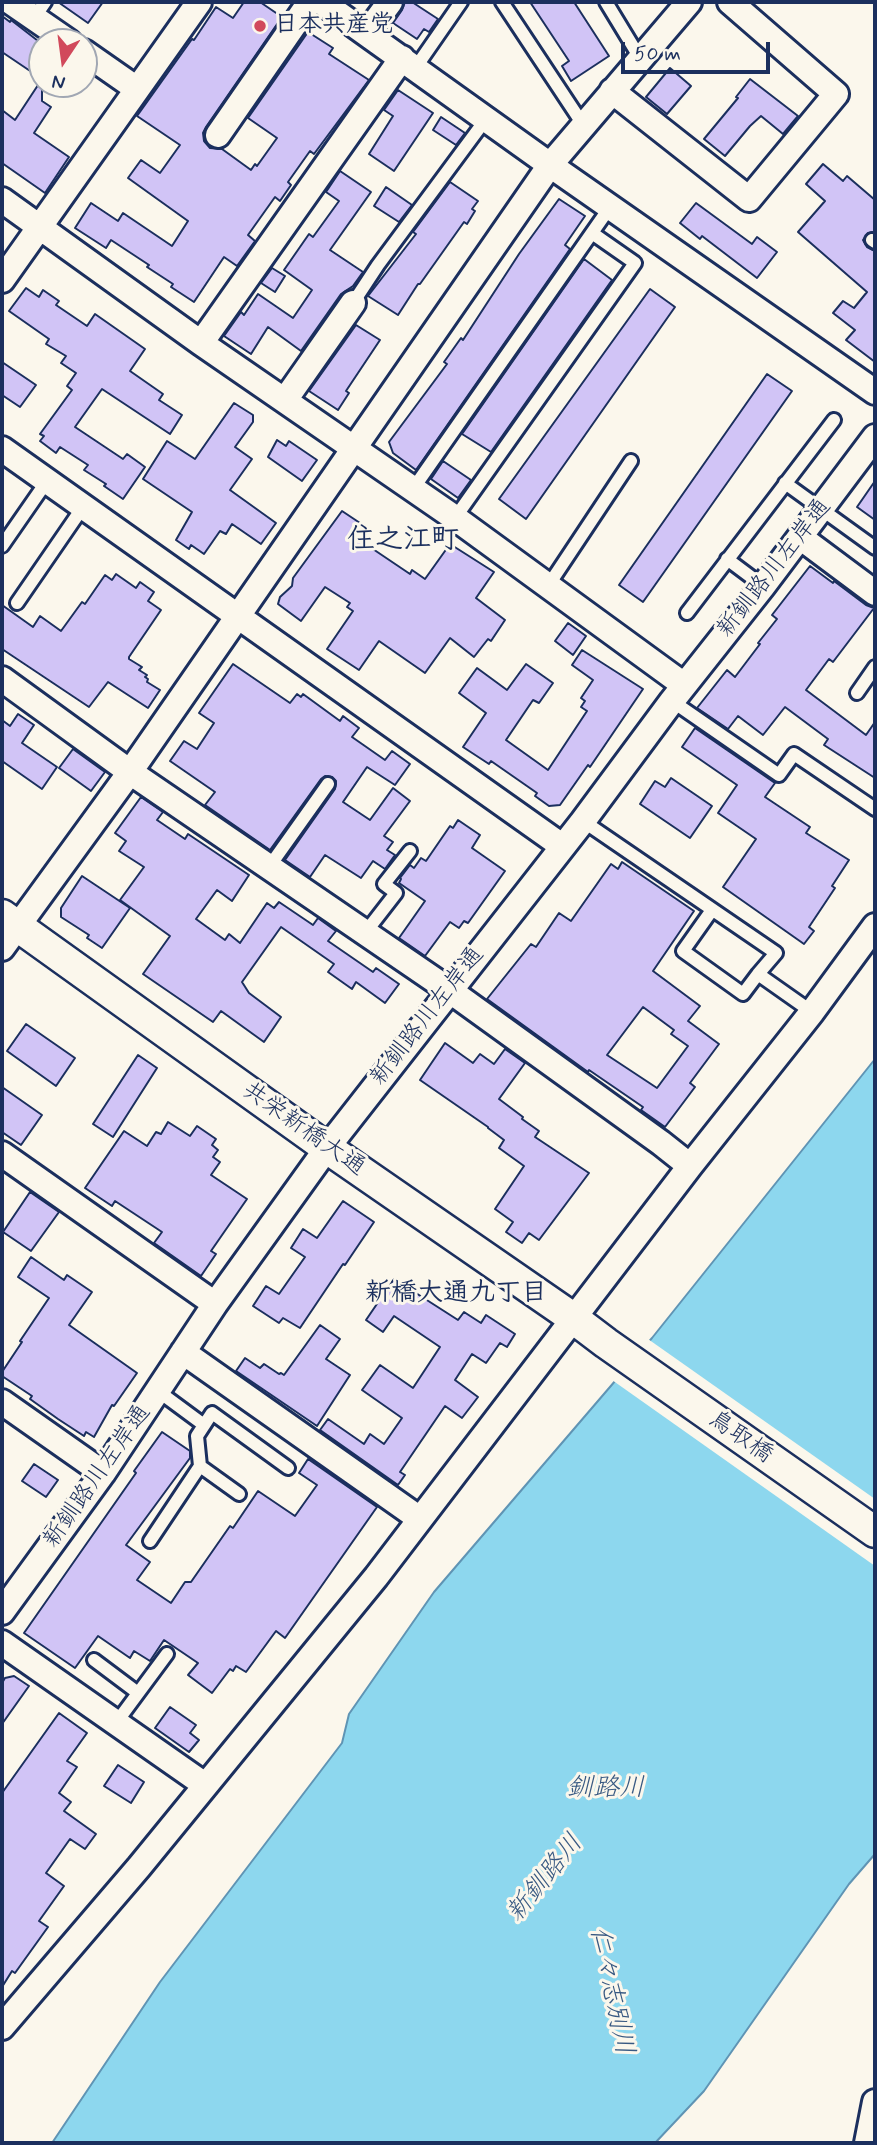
<!DOCTYPE html>
<html>
<head>
<meta charset="utf-8">
<style>
  body { margin:0 }
  #map { position:relative; width:877px; height:2145px; overflow:hidden; background:#fbf7ec; font-family:Mynerve,sans-serif }
  canvas { display:block }
  .frame { position:absolute; inset:0; border:4px solid #1b2f5e; pointer-events:none }
  .north { position:absolute; left:28px; top:28px; width:70px; height:70px; box-sizing:border-box; background:#fbf7ec; border:2px solid #a1a7b3; border-radius:50%; rotate:193deg; font-size:19px; font-weight:700; line-height:28px; text-align:center; color:#1b2f5e }
  .north::after { content:''; display:block; margin:auto; width:24px; height:32px; background:#d1495b; clip-path:polygon(50% 0,100% 100%,50% 72%,0 100%) }
  .scale { position:absolute; left:621px; top:42px; width:149px; height:32px; box-sizing:border-box; border:4px solid #1b2f5e; border-top:0; padding-left:9px; font-size:21px; line-height:24px; white-space:nowrap; color:#1b2f5e; -webkit-text-stroke:5px #fbf7ec; paint-order:stroke }
</style>
</head>
<body>
<div id="map">
<canvas width="877" height="2145"></canvas>
<div class="frame"></div>
<div class="north">N</div>
<div class="scale">50 m</div>
</div>
<script>
const g = document.querySelector('canvas').getContext('2d');
g.lineJoin = 'round';
function fill(path, color) {
  g.fillStyle = color;
  g.fill(path, 'evenodd');
}
function strokePath(path, color, width, dash) {
  g.strokeStyle = color;
  g.lineWidth = width;
  g.lineCap = dash ? 'butt' : 'round';
  g.setLineDash(dash || []);
  g.stroke(path);
}
function label(font, color, halo, rows, align = 'center') {
  g.font = font + ' Mynerve,"Klee One",sans-serif';
  g.lineWidth = 6;
  g.setLineDash([]);
  g.textBaseline = 'middle';
  g.strokeStyle = halo;
  g.fillStyle = color;
  for (const [text, x, y, turn = 0] of rows) {
    g.save();
    g.translate(x, y);
    g.rotate((+turn || 0) * Math.PI / 180);
    g.textAlign = isNaN(turn) ? turn : align;
    if (halo) g.strokeText(text, 0, 0);
    g.fillText(text, 0, 0);
    g.restore();
  }
}
const water = new Path2D(`
  M 875,1059 L 875,1854 L 849,1884 L 704,2091 L 655,2143 L 52,2143 L 160,1982 L 342,1743 L 349,1714 L 434,1592 L 652,1338 Z`);
fill(water, '#8dd7ee');
strokePath(water, '#5f94b4', 2);
fill(new Path2D(`
  M 648,1339 L 875,1499 L 875,1566 L 612,1380 Z`), '#fbf7ec');
const building = new Path2D(`
  M 58,2 L 103,2 L 88,23 Z
  M 244,2 L 260,2 L 282,17 L 206,127 L 203,133 L 204,141 L 210,148 L 222,149 L 251,170 L 255,164 L 257,166 L 277,138 L 248,118 L 308,32 L 333,48 L 329,54 L 369,80 L 314,154 L 310,151 L 288,182 L 291,185 L 280,201 L 275,197 L 248,235 L 255,241 L 237,266 L 224,257 L 194,302 L 171,287 L 173,284 L 147,267 L 149,265 L 111,240 L 106,248 L 75,228 L 91,203 L 118,221 L 123,213 L 172,246 L 188,221 L 128,178 L 141,160 L 160,173 L 180,145 L 137,116 L 192,39 L 194,40 L 216,7 L 233,18 Z
  M 405,2 L 412,2 L 438,19 L 429,32 L 424,29 L 417,39 L 393,23 L 402,10 Z
  M 530,2 L 574,2 L 609,56 L 571,81 L 562,66 L 569,61 Z
  M 2,16 L 10,22 L 11,20 L 42,44 L 42,79 L 2,52 Z
  M 670,68 L 691,86 L 667,114 L 646,97 Z
  M 42,79 L 42,101 L 51,107 L 34,133 L 69,157 L 45,193 L 2,163 L 2,110 L 15,120 Z
  M 750,79 L 798,116 L 783,134 L 761,116 L 750,126 L 725,156 L 704,139 L 738,98 L 736,97 Z
  M 398,90 L 433,113 L 394,171 L 369,154 L 393,116 L 384,110 Z
  M 441,117 L 465,133 L 456,145 L 433,130 Z
  M 823,164 L 843,181 L 847,176 L 875,200 L 875,232 L 868,233 L 863,240 L 867,247 L 875,251 L 875,362 L 846,340 L 855,330 L 833,313 L 843,301 L 854,308 L 867,292 L 798,232 L 825,201 L 806,184 Z
  M 340,171 L 371,192 L 330,250 L 363,272 L 353,286 L 341,294 L 301,351 L 268,327 L 251,354 L 224,336 L 241,312 L 244,315 L 258,294 L 293,318 L 312,290 L 284,270 L 309,234 L 313,237 L 339,201 L 326,192 Z
  M 450,182 L 478,201 L 472,209 L 475,211 L 467,224 L 464,222 L 420,284 L 418,284 L 398,315 L 368,296 L 416,234 L 413,232 Z
  M 386,187 L 412,205 L 399,222 L 374,206 Z
  M 559,199 L 585,216 L 565,245 L 570,249 L 416,470 L 393,453 L 389,442 L 447,364 L 444,362 L 461,338 L 463,340 L 519,254 Z
  M 696,203 L 752,244 L 757,237 L 777,252 L 757,278 L 702,236 L 700,239 L 680,223 Z
  M 584,259 L 612,280 L 491,452 L 462,434 Z
  M 272,268 L 285,276 L 275,292 L 261,283 Z
  M 26,288 L 39,297 L 43,290 L 59,301 L 56,305 L 87,326 L 95,314 L 145,349 L 130,371 L 163,394 L 159,400 L 182,415 L 170,434 L 102,389 L 75,427 L 123,459 L 127,454 L 145,467 L 123,499 L 104,486 L 106,484 L 84,470 L 88,465 L 60,447 L 56,453 L 40,441 L 44,436 L 40,434 L 72,390 L 67,386 L 76,373 L 61,363 L 66,356 L 46,344 L 49,339 L 9,311 Z
  M 650,289 L 675,307 L 526,519 L 499,499 Z
  M 356,325 L 380,340 L 346,391 L 349,393 L 338,410 L 309,391 Z
  M 2,362 L 36,385 L 20,407 L 2,395 Z
  M 767,374 L 792,391 L 643,602 L 619,585 Z
  M 234,403 L 253,415 L 253,422 L 235,447 L 252,459 L 230,490 L 276,523 L 261,544 L 232,524 L 226,534 L 220,531 L 204,554 L 191,545 L 189,549 L 176,540 L 192,512 L 143,479 L 167,441 L 195,459 Z
  M 277,440 L 286,446 L 289,441 L 317,460 L 302,481 L 268,457 Z
  M 443,461 L 471,480 L 458,498 L 431,479 Z
  M 875,481 L 875,520 L 857,507 Z
  M 342,511 L 369,529 L 361,541 L 410,574 L 412,570 L 425,579 L 450,544 L 494,572 L 476,598 L 505,620 L 491,641 L 488,639 L 474,657 L 450,638 L 425,673 L 379,641 L 359,670 L 327,649 L 353,611 L 347,607 L 350,603 L 325,587 L 301,621 L 278,604 L 280,597 L 292,586 L 293,578 Z
  M 810,566 L 833,583 L 834,581 L 866,605 L 874,608 L 833,662 L 829,659 L 806,690 L 866,735 L 875,722 L 875,778 L 824,745 L 828,739 L 785,707 L 763,735 L 738,716 L 728,729 L 697,708 L 727,670 L 735,677 L 760,644 L 758,643 L 777,619 L 772,615 Z
  M 116,574 L 136,588 L 140,582 L 154,592 L 148,601 L 161,610 L 129,657 L 129,659 L 142,667 L 139,670 L 147,675 L 145,677 L 148,679 L 147,682 L 160,690 L 148,708 L 108,682 L 89,707 L 2,649 L 2,605 L 33,627 L 40,616 L 61,631 L 82,602 L 85,604 L 105,575 L 112,580 Z
  M 568,623 L 586,636 L 573,655 L 555,641 Z
  M 582,650 L 643,689 L 590,767 L 588,765 L 560,805 L 549,806 L 535,796 L 537,793 L 491,761 L 489,764 L 463,747 L 486,713 L 459,693 L 477,668 L 507,690 L 526,664 L 553,683 L 539,703 L 533,700 L 506,740 L 548,770 L 587,711 L 581,707 L 585,701 L 581,698 L 593,680 L 572,665 Z
  M 233,664 L 290,703 L 297,694 L 301,697 L 303,694 L 340,721 L 343,716 L 359,728 L 352,737 L 385,760 L 392,751 L 410,764 L 395,785 L 367,767 L 343,802 L 370,820 L 393,788 L 410,801 L 384,836 L 393,842 L 387,850 L 395,855 L 385,869 L 373,861 L 361,878 L 325,855 L 310,877 L 285,860 L 335,789 L 336,781 L 332,777 L 325,776 L 321,779 L 270,850 L 205,805 L 215,792 L 170,761 L 184,741 L 197,749 L 214,723 L 199,713 Z
  M 18,714 L 34,725 L 22,743 L 57,767 L 42,789 L 2,761 L 2,720 L 10,726 Z
  M 695,728 L 775,783 L 765,797 L 810,827 L 806,833 L 849,860 L 832,886 L 835,888 L 809,927 L 814,931 L 804,944 L 723,887 L 756,839 L 718,813 L 737,785 L 682,747 Z
  M 73,749 L 105,772 L 91,791 L 59,768 Z
  M 671,778 L 712,806 L 690,838 L 640,804 L 655,781 L 665,787 Z
  M 141,797 L 163,812 L 157,820 L 185,839 L 188,834 L 249,875 L 232,901 L 217,890 L 196,919 L 225,940 L 229,934 L 240,943 L 267,903 L 274,908 L 279,902 L 313,925 L 318,918 L 336,931 L 328,941 L 373,972 L 376,968 L 399,984 L 385,1003 L 356,982 L 352,989 L 328,972 L 334,964 L 281,927 L 242,982 L 249,993 L 281,1017 L 264,1042 L 221,1011 L 213,1022 L 143,974 L 170,936 L 120,900 L 144,867 L 119,851 L 126,841 L 115,833 Z
  M 458,820 L 480,835 L 472,848 L 505,871 L 468,923 L 464,921 L 459,928 L 450,922 L 425,956 L 399,938 L 425,901 L 399,883 L 401,879 L 400,878 L 410,865 L 414,868 L 421,858 L 426,861 L 450,826 L 453,828 Z
  M 622,862 L 694,911 L 653,971 L 700,1006 L 688,1021 L 719,1044 L 690,1083 L 695,1087 L 665,1127 L 641,1110 L 643,1107 L 589,1070 L 588,1072 L 487,999 L 531,944 L 536,947 L 559,913 L 571,921 L 611,864 L 618,869 ZM 643,1007 L 674,1030 L 671,1034 L 688,1046 L 657,1088 L 607,1055 Z
  M 82,876 L 130,908 L 102,948 L 87,938 L 89,935 L 61,917 L 61,908 Z
  M 26,1024 L 75,1058 L 56,1086 L 7,1051 Z
  M 445,1043 L 473,1063 L 480,1054 L 494,1064 L 505,1049 L 525,1063 L 499,1099 L 523,1117 L 522,1119 L 539,1131 L 535,1137 L 589,1173 L 539,1240 L 529,1233 L 522,1243 L 506,1232 L 513,1222 L 495,1209 L 524,1166 L 499,1148 L 504,1140 L 488,1128 L 488,1127 L 420,1080 Z
  M 138,1055 L 157,1068 L 113,1137 L 93,1124 Z
  M 2,1087 L 42,1115 L 21,1145 L 2,1132 Z
  M 168,1122 L 190,1136 L 197,1126 L 216,1139 L 212,1145 L 218,1150 L 213,1157 L 220,1162 L 211,1175 L 247,1199 L 211,1251 L 216,1254 L 201,1276 L 154,1243 L 162,1232 L 115,1201 L 112,1206 L 85,1188 L 124,1131 L 147,1146 L 156,1132 L 161,1134 Z
  M 30,1192 L 59,1212 L 31,1251 L 3,1232 Z
  M 343,1201 L 374,1222 L 345,1265 L 343,1264 L 300,1328 L 283,1318 L 279,1323 L 253,1306 L 266,1286 L 279,1294 L 305,1257 L 291,1248 L 303,1229 L 317,1238 Z
  M 31,1257 L 64,1280 L 67,1275 L 92,1292 L 69,1325 L 137,1373 L 114,1406 L 112,1405 L 94,1437 L 86,1432 L 84,1436 L 58,1419 L 30,1399 L 32,1396 L 2,1376 L 2,1372 L 22,1342 L 20,1341 L 49,1298 L 18,1277 Z
  M 394,1279 L 458,1320 L 464,1312 L 481,1323 L 486,1315 L 515,1334 L 507,1347 L 500,1343 L 486,1363 L 472,1354 L 455,1380 L 478,1397 L 462,1418 L 445,1406 L 400,1472 L 405,1475 L 398,1485 L 320,1430 L 328,1419 L 364,1444 L 370,1434 L 384,1444 L 402,1418 L 362,1390 L 380,1365 L 413,1388 L 440,1347 L 394,1316 L 383,1332 L 366,1320 Z
  M 320,1325 L 340,1339 L 326,1359 L 350,1375 L 317,1426 L 236,1371 L 245,1358 L 260,1368 L 264,1364 L 279,1374 L 281,1373 L 284,1375 Z
  M 162,1432 L 190,1451 L 190,1458 L 126,1545 L 150,1562 L 137,1580 L 171,1603 L 185,1582 L 191,1582 L 230,1526 L 233,1528 L 258,1491 L 295,1516 L 317,1485 L 299,1473 L 308,1459 L 377,1507 L 285,1638 L 276,1631 L 246,1672 L 236,1666 L 233,1671 L 230,1669 L 212,1693 L 188,1675 L 198,1663 L 164,1640 L 150,1661 L 134,1651 L 130,1658 L 98,1636 L 75,1668 L 24,1633 L 136,1473 L 134,1471 Z
  M 34,1464 L 58,1480 L 46,1497 L 22,1481 Z
  M 14,1676 L 29,1686 L 2,1724 L 2,1683 L 5,1678 Z
  M 170,1707 L 196,1725 L 190,1733 L 199,1740 L 189,1752 L 155,1728 Z
  M 59,1713 L 87,1733 L 67,1761 L 77,1767 L 59,1793 L 71,1802 L 64,1811 L 96,1834 L 85,1849 L 70,1839 L 46,1873 L 64,1886 L 39,1921 L 48,1927 L 15,1973 L 12,1971 L 2,1987 L 2,1793 Z
  M 118,1765 L 144,1782 L 131,1803 L 104,1786 Z`);
fill(building, '#d1c4f6');
strokePath(building, '#1b2f5e', 2);
const service = new Path2D(`
  M 502,2 L 584,126
  M 606,2 L 640,58
  M 34,18 L 45,2
  M 416,67 L 461,2
  M 872,240 L 875,242
  M 353,303 L 378,265 L 486,119
  M 785,483 L 875,548
  M 413,489 L 610,207
  M 455,518 L 635,263 L 592,233
  M 2,546 L 47,481
  M 727,559 L 763,586
  M 548,586 L 631,461
  M 17,603 L 83,507
  M 687,613 L 834,420
  M 857,693 L 875,667
  M 672,701 L 779,775 L 794,754 L 875,809
  M 583,821 L 776,953 L 758,974 L 812,1012
  M 269,867 L 328,784
  M 712,910 L 683,951 L 743,994 L 758,974
  M 365,933 L 396,893 L 384,884 L 410,851
  M 158,1391 L 204,1425
  M 200,1466 L 197,1436 L 212,1413 L 288,1468
  M 150,1541 L 200,1466 L 239,1494
  M 94,1660 L 138,1693
  M 116,1723 L 167,1654`);
const minor = new Path2D(`
  M 11,2 L 69,42
  M 322,2 L 550,165 L 875,392
  M 367,33 L 390,2
  M 84,52 L 137,89
  M 612,91 L 749,199 L 836,94 L 730,2
  M 218,135 L 310,2
  M 2,200 L 201,343 L 455,518 L 684,685
  M 2,280 L 199,2
  M 201,343 L 402,58
  M 285,400 L 353,303
  M 2,449 L 562,846
  M 800,537 L 875,593
  M 2,679 L 130,772 L 449,990 L 661,1143 L 690,1166
  M 2,948 L 130,772 L 550,165 L 689,2
  M 2,1154 L 215,1304
  M 183,1352 L 420,1519
  M 2,1402 L 103,1473
  M 2,1612 L 103,1473 L 215,1304 L 327,1148 L 583,821 L 672,701 L 763,586 L 875,437
  M 2,1643 L 205,1785
  M 2,2027 L 139,1867 L 376,1577 L 690,1166 L 812,1012 L 875,926
  M 867,2143 L 875,2102`);
const tertiary = new Path2D(`
  M 2,915 L 327,1148 L 573,1318 L 606,1343 L 875,1532`);
strokePath(service, '#1b2f5e', 18);
strokePath(minor, '#1b2f5e', 30);
strokePath(tertiary, '#1b2f5e', 35);
strokePath(service, '#fbf7ec', 12);
strokePath(minor, '#fbf7ec', 24);
strokePath(tertiary, '#fbf7ec', 30);
for (const [x, y, r, color] of [
  [260,26,7,"#d1495b"]
]) {
  const dot = new Path2D();
  dot.arc(x, y, r, 0, 2 * Math.PI);
  g.fillStyle = color;
  g.fill(dot);
  strokePath(dot, '#fbf7ec', 2.5);
}
label('bold 24px', '#1b2f5e', '#fbf7ec', [
  ["日本共産党",274,26]
], 'left');
label('24px', '#1b2f5e', '#fbf7ec', [
  ["新釧路川左岸通",775,569,-52],
  ["新釧路川左岸通",428,1017,-52],
  ["共栄新橋大通",303,1130,35],
  ["鳥取橋",740,1438,35],
  ["新釧路川左岸通",98,1477,-55]
]);
label('bold 26px', '#1b2f5e', '#fbf7ec', [
  ["新橋大通九丁目",456,1295]
]);
label('italic 26px', '#385982', '#fbf7ec', [
  ["釧路川",606,1790],
  ["新釧路川",546,1879,-51],
  ["仁々志別川",610,1991,78]
]);
label('bold 28px', '#1b2f5e', '#fbf7ec', [
  ["住之江町",403,541]
]);
</script>
</body>
</html>
